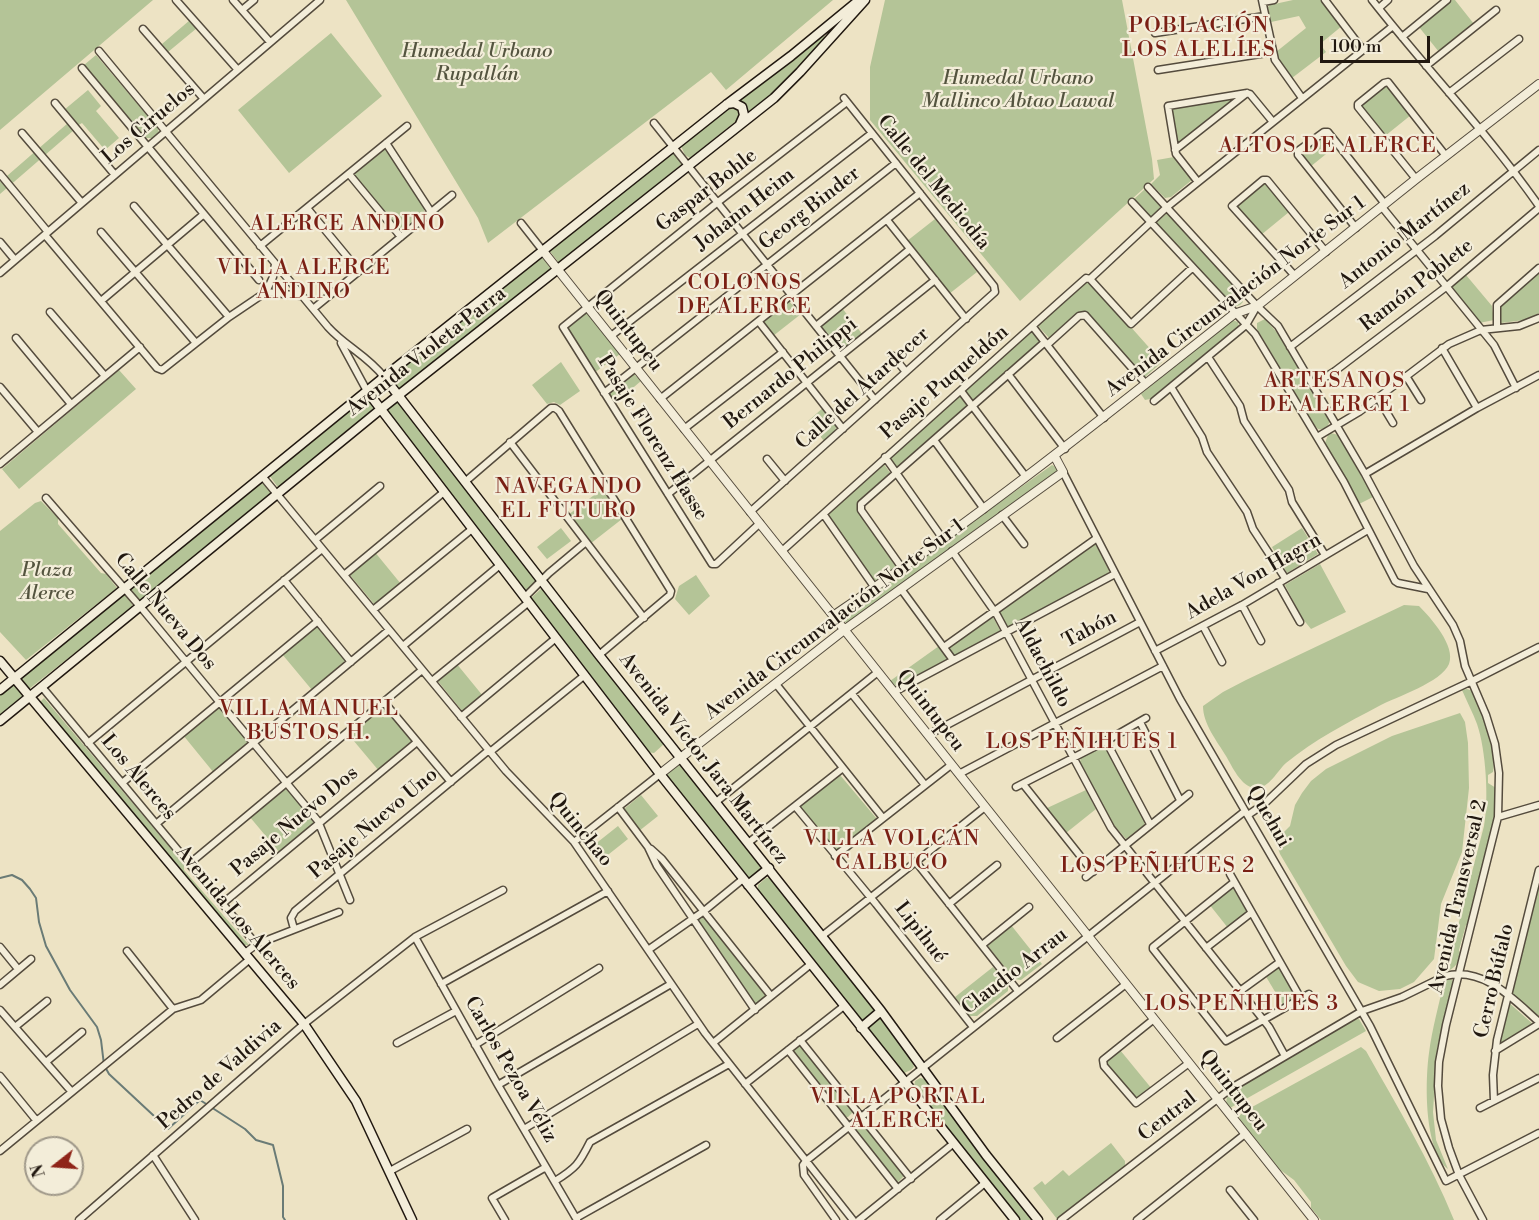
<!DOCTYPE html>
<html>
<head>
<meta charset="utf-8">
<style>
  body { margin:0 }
  #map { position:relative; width:1539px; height:1220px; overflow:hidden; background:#ede3c4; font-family:"Libre Bodoni",serif }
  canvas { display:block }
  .north { position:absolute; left:24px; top:1136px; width:60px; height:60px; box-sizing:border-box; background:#f3edd9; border:2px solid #9f9889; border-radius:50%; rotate:253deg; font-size:16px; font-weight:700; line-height:24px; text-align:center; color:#211810 }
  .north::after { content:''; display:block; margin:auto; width:21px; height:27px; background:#8f2418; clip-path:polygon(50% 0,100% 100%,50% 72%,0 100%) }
  .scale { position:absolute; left:1320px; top:36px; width:110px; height:27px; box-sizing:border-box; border:3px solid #211810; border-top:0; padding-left:8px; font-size:18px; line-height:21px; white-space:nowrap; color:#211810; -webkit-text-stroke:4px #f3edd9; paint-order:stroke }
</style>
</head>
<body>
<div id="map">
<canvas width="1539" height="1220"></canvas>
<div class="north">N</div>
<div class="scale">100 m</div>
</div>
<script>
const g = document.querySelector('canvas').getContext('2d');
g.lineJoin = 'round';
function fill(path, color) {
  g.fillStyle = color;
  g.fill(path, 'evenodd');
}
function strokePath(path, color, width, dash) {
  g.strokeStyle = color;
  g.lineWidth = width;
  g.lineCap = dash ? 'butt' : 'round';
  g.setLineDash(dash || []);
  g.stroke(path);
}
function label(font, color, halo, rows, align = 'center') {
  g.font = font + ' "Libre Bodoni",serif';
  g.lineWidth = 4.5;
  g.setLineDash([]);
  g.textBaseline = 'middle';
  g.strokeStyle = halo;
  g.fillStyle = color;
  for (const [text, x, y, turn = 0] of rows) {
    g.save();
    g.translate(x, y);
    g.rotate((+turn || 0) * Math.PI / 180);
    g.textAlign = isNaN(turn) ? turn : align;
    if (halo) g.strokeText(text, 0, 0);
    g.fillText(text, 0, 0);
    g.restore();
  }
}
fill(new Path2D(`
  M 0,0 L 153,0 L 0,130 Z
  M 346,0 L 833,0 L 726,90 L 711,72 L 488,243 L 478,218 Z
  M 885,0 L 1122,0 L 1152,159 L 1154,179 L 1020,301 L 870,120 L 870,67 Z
  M 1293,0 L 1322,0 L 1342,26 L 1320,44 L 1326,52 L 1292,78 L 1279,61 L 1276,52 L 1306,28 L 1299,16 L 1271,22 L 1268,7 L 1270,5 Z
  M 1452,0 L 1455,0 L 1474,24 L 1439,52 L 1419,27 Z
  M 190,20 L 197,28 L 168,52 L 162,44 Z
  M 331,33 L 382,96 L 289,173 L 238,110 Z
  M 823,36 L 826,37 C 805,67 777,92 748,113 L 746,106 L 740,100 Z
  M 96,55 L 157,127 L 159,132 L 152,138 L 146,138 L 84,65 Z
  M 1386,85 L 1411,115 L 1385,136 L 1361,105 Z
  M 88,90 L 101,106 L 96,111 L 119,138 L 105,150 L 82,123 L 77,126 L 64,110 Z
  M 1232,98 L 1233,102 L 1180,144 L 1177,144 L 1171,108 Z
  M 732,106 L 738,107 L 741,117 L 690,158 L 685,155 L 681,146 Z
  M 68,123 L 74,130 L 0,194 L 0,182 Z
  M 1327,134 L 1336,146 L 1310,167 L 1301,156 L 1301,153 L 1322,135 Z
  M 383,149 L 387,150 L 424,208 L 424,214 L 401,232 L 354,175 Z
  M 673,152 L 682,164 L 559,263 L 549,250 Z
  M 1174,157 L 1192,180 L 1171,197 L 1165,198 L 1151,184 L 1160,175 L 1157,160 Z
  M 1263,183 L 1269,186 L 1289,212 L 1261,235 L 1236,206 Z
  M 1145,189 L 1162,207 L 1151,217 L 1134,199 Z
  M 1167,213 L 1242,295 L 1243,302 L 1240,305 L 1234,307 L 1230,304 L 1156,223 Z
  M 935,219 L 977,272 L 949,294 L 907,241 Z
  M 541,257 L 543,257 L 551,269 L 402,388 L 399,388 L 392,376 Z
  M 1539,270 L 1539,313 L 1524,320 L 1501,323 L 1499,306 Z
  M 1466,275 L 1492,306 L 1494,320 L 1479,323 L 1450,288 Z
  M 1086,280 L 1089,280 L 1162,362 L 1144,378 L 1087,314 L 1050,339 L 1039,327 L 1038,324 Z
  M 789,301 L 801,314 L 773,336 L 764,324 L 764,320 Z
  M 842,308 L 863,335 L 841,351 L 823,329 L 822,325 Z
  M 585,311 L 620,354 L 594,373 L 566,329 Z
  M 1265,319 L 1280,336 L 1330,421 C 1328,427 1324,430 1318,429 L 1315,426 L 1257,329 L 1257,323 Z
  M 1232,320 L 1238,322 L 1239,327 L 1150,399 L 1145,400 L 1141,394 Z
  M 1030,331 L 1033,331 L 1040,340 L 1040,344 L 973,401 L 966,394 L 966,388 Z
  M 561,362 L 580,391 L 560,405 L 554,402 L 547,404 L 532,385 Z
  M 119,370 L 136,389 L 19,489 L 2,469 Z
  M 634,374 L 641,381 L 614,404 L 609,392 Z
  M 959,395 L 970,406 L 897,468 L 890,457 Z
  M 366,397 L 375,408 L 279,487 L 277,486 L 269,475 Z
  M 398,401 L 536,581 L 528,590 L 525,590 L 387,411 Z
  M 824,407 L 837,424 L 835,431 L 824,441 L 808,421 Z
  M 1331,433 L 1338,435 L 1373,497 L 1359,504 L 1325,443 L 1328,435 Z
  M 883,463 L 891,474 L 859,506 L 897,566 L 875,581 L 826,515 Z
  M 1052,465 L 1056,467 L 1057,471 L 1054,474 L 847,623 L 841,620 L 844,613 Z
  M 261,482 L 269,489 L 271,494 L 141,600 L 136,597 L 130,587 Z
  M 602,489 L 622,519 L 590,544 L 568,515 Z
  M 41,501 L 58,518 L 58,524 L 101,573 L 106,574 L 117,588 L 26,660 L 0,632 L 0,531 L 35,503 Z
  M 561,528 L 571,541 L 547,559 L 537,547 Z
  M 1302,528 L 1318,554 L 1287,573 L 1272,547 Z
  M 1092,544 L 1096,545 L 1109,571 L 1108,575 L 1008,627 L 999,611 Z
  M 374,551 L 401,584 L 375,605 L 349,574 Z
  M 1320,564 L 1346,612 L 1311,629 L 1302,618 L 1285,585 Z
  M 696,575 L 710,596 L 689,615 L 675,599 L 679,586 Z
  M 542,588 L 664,742 L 664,744 L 654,753 L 647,752 L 531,598 Z
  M 124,594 L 132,604 L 132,608 L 29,689 L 21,677 Z
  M 1404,605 L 1419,606 C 1431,618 1456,646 1449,664 C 1442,682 1396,697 1379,706 C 1347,723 1314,740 1286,763 C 1277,771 1269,789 1255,788 C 1241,787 1232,766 1226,756 C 1217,741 1203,724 1203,706 L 1223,692 L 1246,680 Z
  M 991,616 L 993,617 L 1001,632 L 955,658 L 947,649 L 948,646 Z
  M 315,626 L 319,626 L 346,660 L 312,690 L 282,654 Z
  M 939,646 L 948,660 L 897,687 L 890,681 Z
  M 456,663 L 483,696 L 463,712 L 437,680 Z
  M 13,684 L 23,696 L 0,715 L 0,694 Z
  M 1467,689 L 1473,691 C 1481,710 1498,753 1493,772 L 1488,775 L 1488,783 L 1496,788 L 1496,810 L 1468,925 L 1466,925 L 1459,950 L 1460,953 C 1458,964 1456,967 1446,972 L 1484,826 C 1489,800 1486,750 1477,724 C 1473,713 1467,702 1462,690 Z
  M 44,698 L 184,864 L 184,870 L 249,945 L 243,945 L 40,702 Z
  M 383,706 L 413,742 L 379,771 L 348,734 Z
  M 218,708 L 220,708 L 247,740 L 247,743 L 214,773 L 183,735 Z
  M 1460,713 L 1465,722 L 1468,743 L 1469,788 L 1462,852 L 1441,904 L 1434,959 L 1414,982 L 1400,989 L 1379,991 L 1358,982 L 1346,966 L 1280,854 L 1277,845 L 1282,834 L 1290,826 L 1295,805 L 1302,793 L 1311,781 L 1326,769 L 1392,736 Z
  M 1102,745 L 1106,746 L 1145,821 L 1144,825 L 1126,839 L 1114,825 L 1080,762 L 1081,757 Z
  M 680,764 L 761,865 L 761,871 L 751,879 L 746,876 L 667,777 L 669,771 Z
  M 840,775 L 877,819 L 836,851 L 800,806 Z
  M 285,787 L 315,823 L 280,853 L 249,816 Z
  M 1086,790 L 1096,809 L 1066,833 L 1045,809 Z
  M 641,795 L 658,816 L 639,831 L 624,809 Z
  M 618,826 L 628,839 L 604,858 L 594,845 Z
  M 766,878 L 771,878 L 877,1012 L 912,1061 L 914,1067 L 911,1070 L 904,1073 L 900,1070 L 758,892 L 758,885 Z
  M 1539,881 L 1539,1017 L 1511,993 Z
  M 1232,886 L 1247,912 L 1228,928 L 1209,904 Z
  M 705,917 L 767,995 L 757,1005 L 754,1005 L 699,923 L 699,919 Z
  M 1011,925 L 1042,964 L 1021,980 L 1014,979 L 988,946 L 990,943 Z
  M 993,967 L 1008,985 L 1008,991 L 977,1016 L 970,1016 L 955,997 Z
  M 1278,967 L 1281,969 L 1296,995 L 1295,999 L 1283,1005 L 1265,975 Z
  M 1451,978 L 1453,982 L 1437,1049 L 1433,1112 L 1436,1140 L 1448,1169 C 1424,1150 1425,1082 1429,1053 C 1432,1029 1439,1005 1444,981 Z
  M 1508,1002 L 1534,1025 L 1499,1046 L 1506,1005 Z
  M 1359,1019 L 1366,1031 L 1230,1108 L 1226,1103 L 1227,1097 L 1235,1090 L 1353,1020 Z
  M 799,1045 L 802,1046 L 853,1112 L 848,1117 L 844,1117 L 793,1053 L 793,1049 Z
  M 1361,1047 L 1366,1051 C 1397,1106 1430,1161 1454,1220 L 1321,1220 L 1311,1208 L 1311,1202 L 1294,1180 L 1279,1169 L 1240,1120 L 1239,1116 L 1243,1112 Z
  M 1120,1050 L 1152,1089 L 1136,1100 L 1106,1065 L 1106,1060 Z
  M 920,1078 L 925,1079 L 1033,1220 L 1018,1220 L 914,1088 L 915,1081 Z
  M 862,1124 L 865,1125 L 905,1175 L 898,1182 L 895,1181 L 856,1132 L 856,1129 Z
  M 1111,1143 L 1125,1161 L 1125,1166 L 1057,1219 L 1033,1188 L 1042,1181 L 1045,1185 L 1063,1170 L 1069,1176 Z`), '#b4c497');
strokePath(new Path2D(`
  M 0,878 L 12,875 L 22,880 L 30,889 L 36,898 L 39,922 L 46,946 L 70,990 L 97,1027 L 101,1040 L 104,1065 L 109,1074 L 168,1129 L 200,1100 L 245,1129 L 256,1140 L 273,1145 L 283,1186 L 283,1217 L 285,1220`), '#6a7b76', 2);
const minor = new Path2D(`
  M 176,0 L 238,70
  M 233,0 L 270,42
  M 1262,0 L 1275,60 L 1302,98
  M 1325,0 L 1363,50
  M 1372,0 C 1427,70 1488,133 1539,206
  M 1263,2 L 1274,0
  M 1379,8 L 1388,0
  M 242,10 L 254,0
  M 143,29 L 204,99
  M 1155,33 L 1265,16
  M 1402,37 L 1447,0
  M 99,51 L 328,327 C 345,346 368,356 384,377
  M 1426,66 L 1496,10
  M 82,68 L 259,280
  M 1158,70 L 1273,52
  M 1449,93 L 1519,39
  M 55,103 L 115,175
  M 654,123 L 875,400
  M 22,133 L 82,203
  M 386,143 L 431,212
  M 1175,150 L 1247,93
  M 0,174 L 48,232
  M 349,174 L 401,237
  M 1416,179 L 1358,107 L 1358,104 L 1384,83 L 1388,82 L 1446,156
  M 1198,182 L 1176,154 L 1168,106 L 1247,93 L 1250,94 L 1273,122
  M 1148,187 L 1257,306 L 1278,326 L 1365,474 L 1414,566 L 1453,625 L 1460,641 L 1465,666 L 1486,715 L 1495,744 L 1499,773 L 1498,817 L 1446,1025 L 1439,1062 L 1438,1086 L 1441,1119 L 1449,1148 L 1459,1175 L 1483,1220
  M 1132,202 L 1255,334 L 1344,482 L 1395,581 L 1398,583 L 1428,589
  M 134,206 L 229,317
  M 1382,207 L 1494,345 L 1516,388
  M 307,208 L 359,271
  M 887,220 L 966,319
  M 521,223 L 543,251
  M 1356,228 L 1298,155 L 1298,151 L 1324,132 L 1328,132 L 1385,204
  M 101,232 L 196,343
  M 45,235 L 157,368 L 162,370 L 229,317 L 266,292 L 273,277 L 275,264
  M 0,242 L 15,260
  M 260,246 L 407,126
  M 0,273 L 320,0
  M 1295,276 L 1232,206 L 1263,180 L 1267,180 L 1326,252
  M 1090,279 L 1131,324 L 1192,268
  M 266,292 L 302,296
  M 101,301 L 204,214
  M 313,309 L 452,195
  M 50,312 L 105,376
  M 759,322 L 843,429
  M 816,326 L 910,249
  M 1033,327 L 1104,418
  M 1497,328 L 1497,305 L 1539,268
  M 611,336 L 872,133
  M 16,338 L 71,404
  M 341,343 L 367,391
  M 1047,345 L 1079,316 L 1085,315 L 1146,384
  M 1290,347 L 1435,236 L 1539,150
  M 1442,348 L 1477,408
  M 893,356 L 906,372
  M 1208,357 L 1240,406 L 1244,421 L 1289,490 L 1292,502 L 1325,555
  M 1008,374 L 1065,449
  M 1406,376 L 1421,400
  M 1313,385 L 1335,371 L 1446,287 L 1539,208
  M 0,387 L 38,432
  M 1171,387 L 1202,437 L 1207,452 L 1247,512 L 1253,529 L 1285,578
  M 961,391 L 1026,477
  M 604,393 L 896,163
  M 1378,398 L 1393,423
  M 660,399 L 920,193
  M 1154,401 L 1246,325 L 1257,306
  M 684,429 L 783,352
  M 1317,437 L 1359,412 L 1449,344 L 1481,330 L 1519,326 L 1539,318
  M 934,440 L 984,509
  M 510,442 L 644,618
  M 885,457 L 943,539
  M 767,459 L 785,481
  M 0,464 L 140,347
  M 1063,472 L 1180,699 L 1370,1026 L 1446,1181 L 1539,1133
  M 1365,474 L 1477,408 L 1539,375
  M 262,476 L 506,771 L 574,842 L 705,1033 L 853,1220
  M 466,481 L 551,408 L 555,408 L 559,411 L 671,591 L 670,595 L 599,655
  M 668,494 L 935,280
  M 46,498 L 144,611 L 318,821 L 350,900
  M 750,512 L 995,292 L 994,286 L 844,98
  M 824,515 L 875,588
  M 1002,515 L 1024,544
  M 760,523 L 716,564 L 712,564 L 563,327 L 718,202 L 847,102
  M 315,540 L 380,486
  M 782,551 L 1059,302 L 1086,278 L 1090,279 L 1167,207 L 1393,26
  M 952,551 L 997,615 L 1111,828 L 1269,1027 L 1285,1056
  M 902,568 L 861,510 L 861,504 L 1045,342
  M 344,575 L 444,492
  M 284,580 L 351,662
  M 1278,583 L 1300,622
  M 901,589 L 953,660
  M 525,597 L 549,573 L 586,542
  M 1242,605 L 1261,641
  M 373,610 L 472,529
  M 1203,626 L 1222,662
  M 403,646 L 500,565
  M 944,647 L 1097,538
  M 1155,651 L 1242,605 L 1368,530
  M 432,681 L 529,602
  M 776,684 L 883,818
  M 42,687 L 256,944
  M 894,692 L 1115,574
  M 852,694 L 925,785
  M 384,702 L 451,782
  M 461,717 L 556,638
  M 1140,722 L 1180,800
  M 928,735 L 1140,622
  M 1106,741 L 1150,824
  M 88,743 L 322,549
  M 490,752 L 585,675
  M 959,774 L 1163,666
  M 122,783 L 318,621
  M 1023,784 L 1093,872
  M 1016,787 L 1106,741 L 1146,718
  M 716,802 L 878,672
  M 795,806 L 876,904 L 973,1027
  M 618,807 L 648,847 L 657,866 L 755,1010
  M 1248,815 L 1264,804 L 1306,764 L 1336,745 L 1472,681 L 1539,647
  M 1498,817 L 1539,805
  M 156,824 L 389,630
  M 574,842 L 660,774
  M 748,843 L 843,768
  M 651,849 L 662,859 L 771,996
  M 835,856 L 951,765
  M 916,862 L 1018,991
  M 189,864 L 422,670
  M 1230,874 L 1301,999
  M 1086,877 L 1189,794
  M 1233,883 L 1153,947 L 1153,949 L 1226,1041 L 1309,994
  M 222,904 L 417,742
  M 949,904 L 997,865
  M 294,929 L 291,918 L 295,911 L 489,750
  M 822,936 L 985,807
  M 415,937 L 498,1085 L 577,1220
  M 982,945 L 1029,907
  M 0,947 L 18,969
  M 1206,948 L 1251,913
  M 648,950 L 704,911 L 743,879
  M 127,951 L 173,1009
  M 245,953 L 257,944 L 339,912
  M 441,984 L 608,891
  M 0,985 L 31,959
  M 1240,991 L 1280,962
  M 0,1010 L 71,1091
  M 1154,1019 L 1103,1060 L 1104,1066 L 1136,1103 L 1189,1063
  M 15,1027 L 47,1001
  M 1057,1038 L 1126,984
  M 800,1040 L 911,1179
  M 397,1043 L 456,1011
  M 713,1043 L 811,964
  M 475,1045 L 599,968
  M 788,1050 L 898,1189
  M 1495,1051 L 1539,1024
  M 46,1062 L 82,1032
  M 0,1076 L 36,1120
  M 745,1084 L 844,1006
  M 498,1085 L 671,984
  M 1494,1101 L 1493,1075 L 1497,1040 L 1539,870
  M 1480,1108 L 1539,1078
  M 524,1129 L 698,1024
  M 0,1151 L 173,1009 L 201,1000 L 250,959
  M 153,1155 L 195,1220
  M 390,1171 L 467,1129
  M 555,1181 C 576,1168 579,1164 590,1142 L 729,1064
  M 1230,1190 L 1254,1220
  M 576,1218 L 706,1145
  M 79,1220 L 304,1024 L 415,937 L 503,890
  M 505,1220 L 492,1198 L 546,1167
  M 836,1220 L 804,1175 L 803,1165 L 806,1161 L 1245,811
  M 859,1220 L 954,1143
  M 940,1220 L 985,1183
  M 1061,1220 L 1233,1087 L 1362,1011 L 1402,997 L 1445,976 C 1484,966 1514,1000 1539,1022
  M 1137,1220 L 1245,1134`);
const tertiary = new Path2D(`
  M 543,251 L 1314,1220
  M 833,616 C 972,522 1103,418 1234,314 L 1257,306 L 1416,179 L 1539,84
  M 660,774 L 844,630 L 1063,472 L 1055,457`);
const secondary = new Path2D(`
  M 727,104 L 734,103 L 742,107 L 744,115 L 740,124
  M 384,377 L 599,655 L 881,1011 L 986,1155 L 1038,1220
  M 367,391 L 660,774 L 1015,1220
  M 0,661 L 304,1024 L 356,1101 L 412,1220
  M 0,690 L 384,377 L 726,105 L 791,56 L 858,1
  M 0,721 L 381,409 L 774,98 L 800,72 L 865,0
  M 748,885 L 769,868
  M 861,1028 L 881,1011`);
strokePath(minor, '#544b3d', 9);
strokePath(tertiary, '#544b3d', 10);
strokePath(secondary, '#211810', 11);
strokePath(minor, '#f3edd9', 6);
strokePath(tertiary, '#f3edd9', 8);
strokePath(secondary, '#f3edd9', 8);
label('italic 20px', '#54543f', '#f3edd9', [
  ["Humedal Urbano",477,52],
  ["Rupallán",477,75],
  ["Humedal Urbano",1018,79],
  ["Mallinco Abtao Lawal",1018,102],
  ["Plaza",47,571],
  ["Alerce",47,594]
]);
label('20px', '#211810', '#f3edd9', [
  ["Los Ciruelos",149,124,-40],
  ["Calle del Mediodía",933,183,51],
  ["Gaspar Bohle",707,191,-38],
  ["Georg Binder",810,209,-38],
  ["Johann Heim",745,210,-38],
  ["Antonio Martínez",1405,236,-38],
  ["Ramón Poblete",1417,286,-38],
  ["Avenida Circunvalación Norte Sur 1",1236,297,-37],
  ["Quintupeu",628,331,52],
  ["Avenida Violeta Parra",427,352,-38],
  ["Bernardo Philippi",791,374,-39],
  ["Pasaje Puqueldón",945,383,-41],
  ["Calle del Atardecer",863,389,-42],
  ["Pasaje Florenz Hasse",652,438,58],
  ["Adela Von Hagrn",1254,577,-30],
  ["Calle Nueva Dos",165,612,50],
  ["Avenida Circunvalación Norte Sur 1",835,620,-37],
  ["Tabón",1090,630,-28],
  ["Aldachildo",1042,663,62],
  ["Quintupeu",930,711,52],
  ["Avenida Víctor Jara Martínez",703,759,52],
  ["Los Alerces",138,778,50],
  ["Quehui",1268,817,60],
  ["Pasaje Nuevo Dos",295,822,-40],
  ["Pasaje Nuevo Uno",374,824,-40],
  ["Quinchao",580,830,51],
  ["Avenida Transversal 2",1459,897,-77],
  ["Avenida Los Alerces",237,918,50],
  ["Lipihué",920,933,52],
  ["Claudio Arrau",1015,972,-38],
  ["Cerro Búfalo",1495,981,-77],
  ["Carlos Pezoa Véliz",510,1070,60],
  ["Pedro de Valdivia",220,1075,-41],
  ["Quintupeu",1233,1091,52],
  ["Central",1168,1117,-38]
]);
g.letterSpacing = '1.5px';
label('21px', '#7a1f14', '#f3edd9', [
  ["POBLACIÓN",1199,27],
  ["LOS ALELÍES",1199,51],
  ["ALTOS DE ALERCE",1328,147],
  ["ALERCE ANDINO",348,225],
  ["VILLA ALERCE",304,269],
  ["ANDINO",304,293],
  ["COLONOS",745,284],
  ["DE ALERCE",745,308],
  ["ARTESANOS",1335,382],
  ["DE ALERCE 1",1335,406],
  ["NAVEGANDO",569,488],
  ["EL FUTURO",569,512],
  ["VILLA MANUEL",309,710],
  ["BUSTOS H.",309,734],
  ["LOS PEÑIHUES 1",1082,743],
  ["VILLA VOLCÁN",892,840],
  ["CALBUCO",892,864],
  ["LOS PEÑIHUES 2",1158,867],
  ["LOS PEÑIHUES 3",1242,1005],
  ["VILLA PORTAL",898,1098],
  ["ALERCE",898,1122]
]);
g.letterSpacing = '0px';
</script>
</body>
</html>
